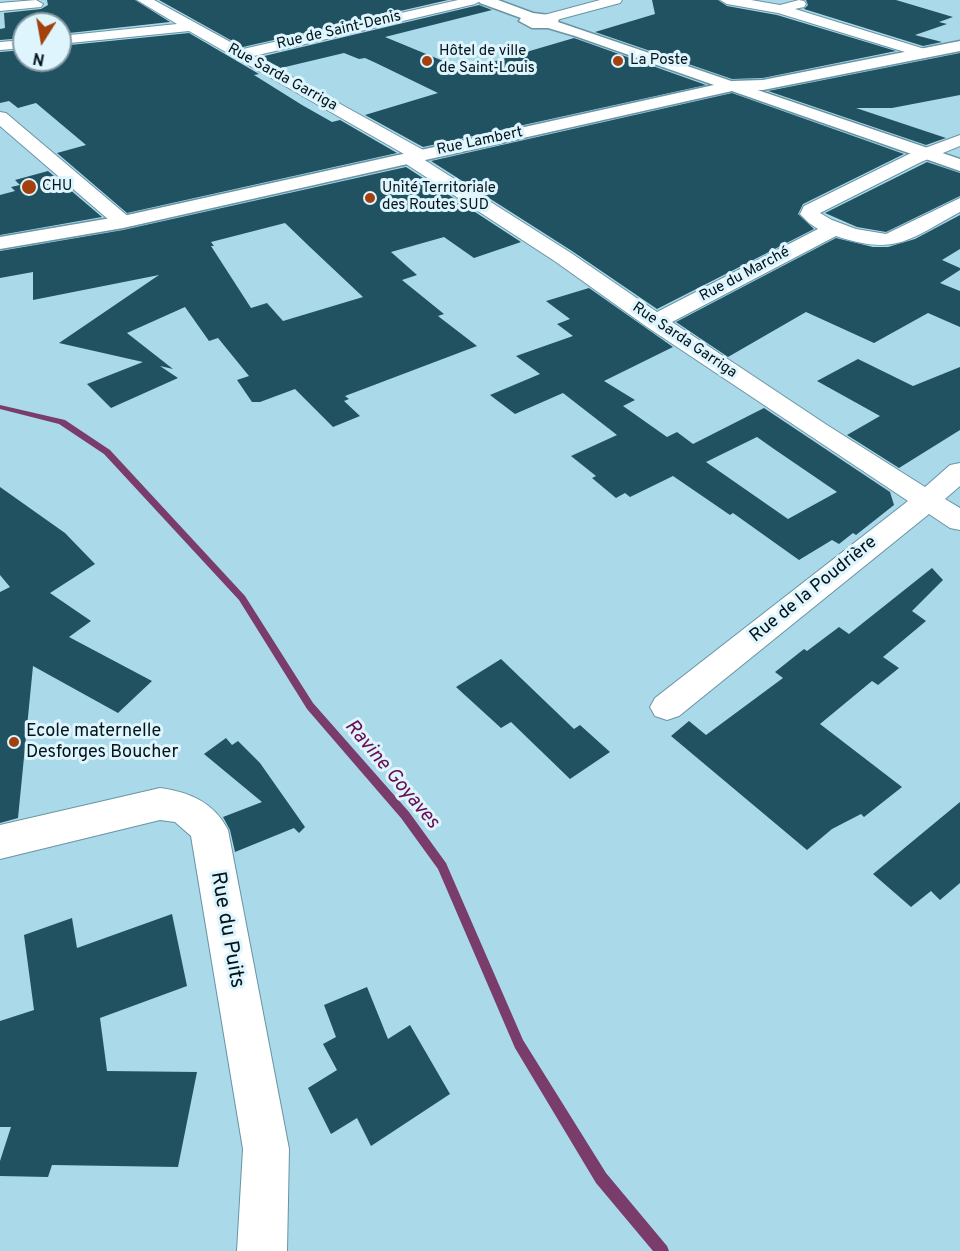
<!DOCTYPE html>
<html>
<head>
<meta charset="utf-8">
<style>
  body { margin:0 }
  #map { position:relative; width:960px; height:1251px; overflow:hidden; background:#aad9ea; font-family:Overpass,sans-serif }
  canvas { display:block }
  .north { position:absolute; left:12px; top:12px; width:60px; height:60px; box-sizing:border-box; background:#def5fe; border:2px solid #869ba3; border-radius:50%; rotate:191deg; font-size:16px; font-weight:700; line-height:24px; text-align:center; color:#03141a }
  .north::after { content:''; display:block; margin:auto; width:21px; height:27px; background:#a4400e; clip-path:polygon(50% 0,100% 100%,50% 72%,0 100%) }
</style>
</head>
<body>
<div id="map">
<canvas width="960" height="1251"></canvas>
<div class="north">N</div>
</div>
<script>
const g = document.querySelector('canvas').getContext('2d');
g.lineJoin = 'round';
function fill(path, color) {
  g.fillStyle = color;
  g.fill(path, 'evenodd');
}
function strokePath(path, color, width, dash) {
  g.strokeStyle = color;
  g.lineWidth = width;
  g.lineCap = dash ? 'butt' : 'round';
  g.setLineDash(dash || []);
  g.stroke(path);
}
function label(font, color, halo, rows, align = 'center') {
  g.font = font + ' Overpass,sans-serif';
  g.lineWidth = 6;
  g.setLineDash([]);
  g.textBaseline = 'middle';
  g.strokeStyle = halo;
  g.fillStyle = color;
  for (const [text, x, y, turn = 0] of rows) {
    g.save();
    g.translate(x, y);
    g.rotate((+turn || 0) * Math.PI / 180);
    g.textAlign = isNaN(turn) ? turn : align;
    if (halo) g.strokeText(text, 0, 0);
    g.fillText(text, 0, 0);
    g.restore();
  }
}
fill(new Path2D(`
  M 0,405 L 65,420 L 110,450 L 245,596 L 313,703 L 409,812 L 446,863 L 523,1040 L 606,1173 L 667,1246 L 669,1251 L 653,1251 L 596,1183 L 515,1048 L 438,869 L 401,818 L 307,709 L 239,600 L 104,454 L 59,424 L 0,409 Z`), '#7a3c6b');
fill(new Path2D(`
  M 47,0 L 135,0 L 170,22 L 60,34 L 60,24 L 24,24 L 24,38 L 0,40 L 0,29 L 5,28 L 4,13 L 41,9 L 48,5 Z
  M 159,0 L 448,0 L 243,47 Z
  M 652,0 L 718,0 L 727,6 L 777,15 L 896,51 L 763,78 L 732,79 L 595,32 L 655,14 Z
  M 806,0 L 896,0 L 953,17 L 939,22 L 947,24 L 915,35 L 942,42 L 923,46 L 804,9 L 808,5 Z
  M 479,5 L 492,10 L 385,37 L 465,70 L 574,38 L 706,85 L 423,147 L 365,115 L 438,93 L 376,63 L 365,58 L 359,59 L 344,53 L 281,68 L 260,57 Z
  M 189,33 L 259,74 L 254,75 L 302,105 L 332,122 L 340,120 L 397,153 L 127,213 L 57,153 L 86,145 L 36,103 L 18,108 L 9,101 L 0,103 L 0,52 L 24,50 L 24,60 L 60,60 L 60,46 Z
  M 960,53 L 960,95 L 892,108 L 856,108 L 946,138 L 926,145 L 768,91 Z
  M 732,93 L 904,154 L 803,204 L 798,214 L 814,229 L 657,309 L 572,251 L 431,161 Z
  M 927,162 L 960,173 L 960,196 L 886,232 L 857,227 L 825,213 Z
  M 406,167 L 521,242 L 474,258 L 444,237 L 391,252 L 417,275 L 402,280 L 444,314 L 438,316 L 477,346 L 345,396 L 349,399 L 344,401 L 360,416 L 333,427 L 295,389 L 260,402 L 252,402 L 237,380 L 249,376 L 218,338 L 209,341 L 185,307 L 127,333 L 173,369 L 160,366 L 178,378 L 111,408 L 87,384 L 143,362 L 59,343 L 159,275 L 33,300 L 33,272 L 0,278 L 0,251 L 123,230 ZM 285,223 L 311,248 L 363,297 L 283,321 L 267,303 L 251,308 L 211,246 L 214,246 L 211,242 Z
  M 48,171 L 102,217 L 0,235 L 0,195 L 15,191 L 11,187 L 20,185 L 15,180 Z
  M 960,215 L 960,249 L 942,260 L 960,268 L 960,270 L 940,283 L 960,291 L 960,327 L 928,313 L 874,343 L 806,312 L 728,357 L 676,322 L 836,238 L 873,247 L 888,247 L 915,239 Z
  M 589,288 L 673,347 L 604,381 L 635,400 L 623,406 L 667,437 L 677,432 L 693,444 L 764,408 L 890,492 L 894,505 L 856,535 L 853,533 L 839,544 L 832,540 L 799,560 L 733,513 L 730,515 L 673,476 L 630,497 L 625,493 L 616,498 L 592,478 L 596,476 L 571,456 L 617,435 L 563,393 L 515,414 L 490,395 L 540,374 L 516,356 L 573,336 L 557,324 L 570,319 L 546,301 ZM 757,437 L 774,449 L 837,492 L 788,519 L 706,462 Z
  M 858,359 L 913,386 L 960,367 L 960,430 L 899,468 L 847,435 L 880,416 L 817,381 Z
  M 0,487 L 65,533 L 95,564 L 50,593 L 91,621 L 69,637 L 152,681 L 118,713 L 33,666 L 18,818 L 0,823 L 0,592 L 10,587 L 0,575 Z
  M 932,568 L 943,580 L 912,611 L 926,621 L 883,657 L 899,668 L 878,685 L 872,681 L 820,724 L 902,787 L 864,817 L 861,814 L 832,829 L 807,850 L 671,736 L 689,721 L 706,735 L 783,678 L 775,672 L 804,649 L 807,651 L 839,627 L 849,634 Z
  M 501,659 L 574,729 L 580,725 L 610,752 L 570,779 L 511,722 L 501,728 L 456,687 Z
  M 226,738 L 232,745 L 238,741 L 260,763 L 305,827 L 299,833 L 294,828 L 235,852 L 230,830 L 223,817 L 262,802 L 204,754 Z
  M 960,802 L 960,883 L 940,900 L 931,891 L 911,907 L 873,874 Z
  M 172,914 L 187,986 L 100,1018 L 107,1071 L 197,1072 L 178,1167 L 52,1165 L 48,1177 L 0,1176 L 0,1161 L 11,1127 L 0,1127 L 0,1021 L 34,1010 L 24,935 L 72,918 L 77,948 Z
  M 367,987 L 388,1039 L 410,1025 L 450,1094 L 371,1146 L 357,1118 L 331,1134 L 308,1088 L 337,1070 L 323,1044 L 336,1037 L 324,1005 Z`), '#205262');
const minor = new Path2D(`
  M 36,0 L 43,4 L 41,7 L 0,11 L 0,3 Z
  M 137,0 L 154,0 L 243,49 L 458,0 L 482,0 L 475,4 L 254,56 L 425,151 L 428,155 L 423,159 L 571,253 L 657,312 L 818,229 L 809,223 L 800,214 L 804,206 L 909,154 L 960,135 L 960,146 L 921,162 L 820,213 L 832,220 L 856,229 L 886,234 L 960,198 L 960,212 C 908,240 896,256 836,236 L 672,322 L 827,425 L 925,487 L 950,465 L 960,463 L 960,486 L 945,499 L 960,508 L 960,530 L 950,528 L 929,514 L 679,716 L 667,720 L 655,716 L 650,707 L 655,698 L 908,501 L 647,327 L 556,262 L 403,162 L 400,158 L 404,154 L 189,31 L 60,44 L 60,36 L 177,24 Z
  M 600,0 L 622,0 L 620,3 L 549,22 L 542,18 L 544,15 Z
  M 720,0 L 751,0 L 780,5 L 799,0 L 804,1 L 806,4 L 804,7 L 795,9 L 928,50 L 930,53 L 928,56 L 918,56 L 778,13 L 727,4 Z
  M 24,40 L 24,48 L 0,50 L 0,42 Z
  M 0,112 L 6,113 L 130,218 L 133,222 L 130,226 L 116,226 L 0,126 Z
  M 160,788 C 189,792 214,802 228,830 L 289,1149 L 287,1251 L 237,1251 L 243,1149 L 191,836 L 175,822 L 160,820 L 0,859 L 0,825 Z`);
const tertiary = new Path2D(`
  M 960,41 L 960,51 L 763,90 L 733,91 L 725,86 L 733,81 L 763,80 Z`);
const secondary = new Path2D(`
  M 478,0 L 498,0 L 533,13 L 557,16 L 559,19 L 558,22 L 960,159 L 960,171 L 732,91 L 123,228 L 0,249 L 0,237 L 123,216 L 714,85 L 575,36 L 548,28 L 532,28 L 519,21 L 521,18 L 480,3 Z`);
strokePath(minor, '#6894a4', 2);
strokePath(tertiary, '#6894a4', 3);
strokePath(secondary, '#6894a4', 3);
fill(minor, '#fff');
fill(tertiary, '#fff');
fill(secondary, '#fff');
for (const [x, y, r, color] of [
  [427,61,6,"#a4400e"],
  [618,61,6,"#a4400e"],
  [29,187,8,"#a4400e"],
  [370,198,6,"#a4400e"],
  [14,742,6,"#a4400e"]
]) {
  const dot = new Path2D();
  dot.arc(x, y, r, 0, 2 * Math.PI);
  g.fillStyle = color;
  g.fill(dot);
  strokePath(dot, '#def5fe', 2);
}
label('15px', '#03141a', '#def5fe', [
  ["Rue de Saint-Denis",339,31,-13],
  ["Rue Sarda Garriga",282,78,29],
  ["Rue Lambert",480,142,-12],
  ["Rue du Marché",745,275,-28],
  ["Rue Sarda Garriga",684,341,34]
]);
label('15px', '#03141a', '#def5fe', [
  ["Hôtel de ville",439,52],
  ["de Saint-Louis",439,69],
  ["La Poste",630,61],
  ["CHU",42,187],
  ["Unité Territoriale",382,189],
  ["des Routes SUD",382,206]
], 'left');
label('18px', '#03141a', '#def5fe', [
  ["Rue de la Poudrière",814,590,-39]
]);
label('18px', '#03141a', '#def5fe', [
  ["Ecole maternelle",26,732],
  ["Desforges Boucher",26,753]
], 'left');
label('italic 20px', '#680b50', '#def5fe', [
  ["Ravine Goyaves",391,775,50]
]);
label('21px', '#03141a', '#def5fe', [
  ["Rue du Puits",226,930,80]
]);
</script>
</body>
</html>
